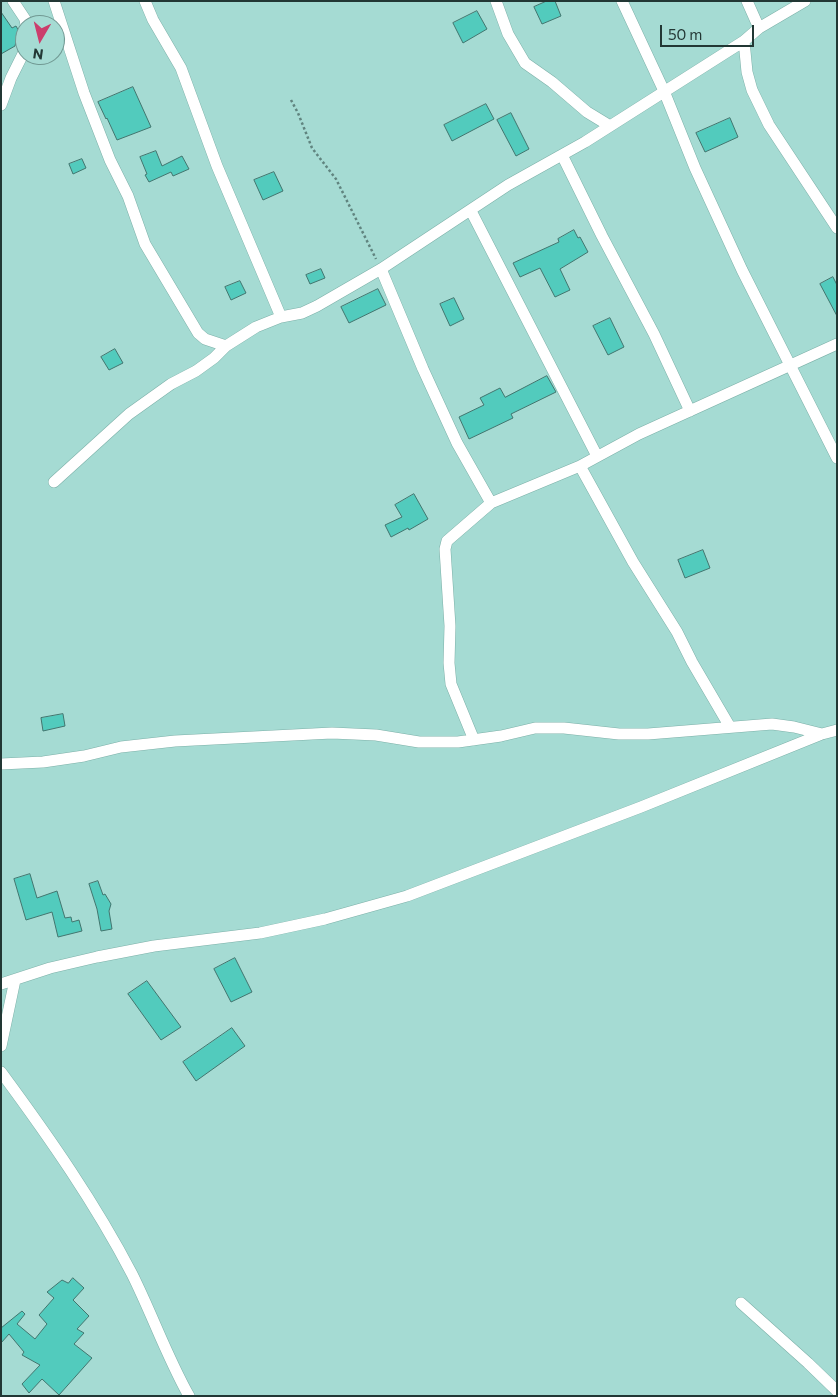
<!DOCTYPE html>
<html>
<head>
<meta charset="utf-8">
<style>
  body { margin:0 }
  #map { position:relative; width:838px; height:1397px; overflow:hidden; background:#a5dbd3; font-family:Commissioner,sans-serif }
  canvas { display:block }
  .frame { position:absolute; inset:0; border:2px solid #223734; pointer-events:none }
  .north { position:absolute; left:15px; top:15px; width:50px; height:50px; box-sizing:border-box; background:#a5dbd3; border:1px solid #719993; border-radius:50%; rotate:188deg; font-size:14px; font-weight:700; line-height:20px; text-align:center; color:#223734 }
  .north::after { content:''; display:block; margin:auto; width:18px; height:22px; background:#cb3e6c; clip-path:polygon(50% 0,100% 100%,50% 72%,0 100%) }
  .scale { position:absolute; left:660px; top:25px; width:94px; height:22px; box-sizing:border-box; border:2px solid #223734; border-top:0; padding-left:6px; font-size:15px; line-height:18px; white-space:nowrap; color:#223734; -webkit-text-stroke:4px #a5dbd3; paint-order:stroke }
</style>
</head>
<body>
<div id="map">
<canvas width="838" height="1397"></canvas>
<div class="frame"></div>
<div class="north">N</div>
<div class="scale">50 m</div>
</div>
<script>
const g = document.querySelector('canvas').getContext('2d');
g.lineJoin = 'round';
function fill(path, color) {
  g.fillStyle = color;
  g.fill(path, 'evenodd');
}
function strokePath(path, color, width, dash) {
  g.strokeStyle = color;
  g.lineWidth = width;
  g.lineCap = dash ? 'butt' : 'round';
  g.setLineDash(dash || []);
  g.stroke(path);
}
const building = new Path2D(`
  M 547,1 L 555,1 L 561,16 L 542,24 L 534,7 Z
  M 477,11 L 487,29 L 463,43 L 453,23 Z
  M 1,12 L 12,28 L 16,26 L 21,35 L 17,37 L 15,46 L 1,54 Z
  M 133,87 L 151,127 L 117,140 L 107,118 L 106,119 L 98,102 Z
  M 486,104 L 494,119 L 452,141 L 444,125 Z
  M 511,113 L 529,149 L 516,156 L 497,120 Z
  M 730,118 L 738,137 L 705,152 L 696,133 Z
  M 156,151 L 162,166 L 182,156 L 189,169 L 173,176 L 171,172 L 149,182 L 145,175 L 147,174 L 140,157 Z
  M 82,159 L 86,168 L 73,174 L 69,164 Z
  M 274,172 L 283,191 L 263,200 L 254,180 Z
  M 574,230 L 578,238 L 580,237 L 588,252 L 560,269 L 570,290 L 555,297 L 540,268 L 520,277 L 513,263 L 559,242 L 558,239 Z
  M 321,269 L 325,278 L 310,284 L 306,275 Z
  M 833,277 L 837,285 L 837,316 L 820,284 Z
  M 240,281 L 246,293 L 231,300 L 225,287 Z
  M 378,289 L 386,305 L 349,323 L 341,307 Z
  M 454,298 L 464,319 L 450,326 L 440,304 Z
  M 610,318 L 624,347 L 608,355 L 593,326 Z
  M 115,349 L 123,363 L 109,370 L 101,357 Z
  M 547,376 L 556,392 L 511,414 L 513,418 L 469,439 L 459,417 L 484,405 L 480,398 L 500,388 L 505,397 Z
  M 414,494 L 428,519 L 409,530 L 408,528 L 391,537 L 385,525 L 402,517 L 395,505 Z
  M 703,550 L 710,568 L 685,578 L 678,560 Z
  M 63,714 L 65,726 L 43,731 L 41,718 Z
  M 30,874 L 37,898 L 57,891 L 65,918 L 71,917 L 72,922 L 79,920 L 82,931 L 58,937 L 52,912 L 26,920 L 14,879 Z
  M 98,881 L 103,895 L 105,894 L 111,904 L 109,911 L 112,929 L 101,931 L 97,909 L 89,884 Z
  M 235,958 L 252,992 L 231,1002 L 214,969 Z
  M 147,981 L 181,1027 L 161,1040 L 128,994 Z
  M 232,1028 L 245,1046 L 196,1081 L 183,1062 Z
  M 73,1278 L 84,1288 L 73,1300 L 89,1316 L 77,1329 L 84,1333 L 74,1344 L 92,1358 L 59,1395 L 42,1379 L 29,1393 L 22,1384 L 40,1365 L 22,1355 L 24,1352 L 9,1334 L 1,1343 L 1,1328 L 22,1311 L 25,1314 L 17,1324 L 35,1339 L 47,1324 L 39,1315 L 54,1298 L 47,1292 L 62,1280 L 68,1283 Z`);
fill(building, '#52cbbd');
strokePath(building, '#42756e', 1);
const street = new Path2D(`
  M 13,1 L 25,19 L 26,25
  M 54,1 L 84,93 L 110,160 L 128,196 L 145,244 L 198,333 L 205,339 L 226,346 L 256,327 L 281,317 L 302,313 L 317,306 L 381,269 L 508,185 L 585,142 L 744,41 L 759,28 L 805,1
  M 145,1 L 153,20 L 181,68 L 217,166 L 281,317
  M 496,1 L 508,34 L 525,63 L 552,82 L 587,112 L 610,126
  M 622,1 L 664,91 L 695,168 L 742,270 L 837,458
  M 747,1 L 759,28
  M 744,41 L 747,72 L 752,90 L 769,125 L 837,228
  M 1,105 L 11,78 L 25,50
  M 562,155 L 602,236 L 654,334 L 690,411
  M 471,211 L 597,456
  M 381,269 L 423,369 L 457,443 L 491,503
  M 580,466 L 633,562 L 677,632 L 692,662 L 730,727
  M 54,482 L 129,414 L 171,384 L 196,371 L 214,358 L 226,346
  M 474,740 L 451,684 L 449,663 L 450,626 L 445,549 L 447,541 L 491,503 L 580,466 L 639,434 L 837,344
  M 1,764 L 43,762 L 84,756 L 121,747 L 175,741 L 332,733 L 376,735 L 419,742 L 458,742 L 501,736 L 535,728 L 564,728 L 619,734 L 648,734 L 772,724 L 794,727 L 822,734
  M 1,984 L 50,968 L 97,957 L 154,946 L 260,933 L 325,919 L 407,896 L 641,807 L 822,734 L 837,730
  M 1,1046 L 15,980
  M 1,1072 C 49,1137 95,1203 132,1274 C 152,1314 167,1357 189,1396
  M 741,1303 L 808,1363 L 837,1391`);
strokePath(street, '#7cb0a8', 12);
strokePath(new Path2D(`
  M 291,100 L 298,113 L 312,148 L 336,179 L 376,259`), '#60847f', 2.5, [2.5, 2.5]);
strokePath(street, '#fff', 11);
</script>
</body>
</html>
